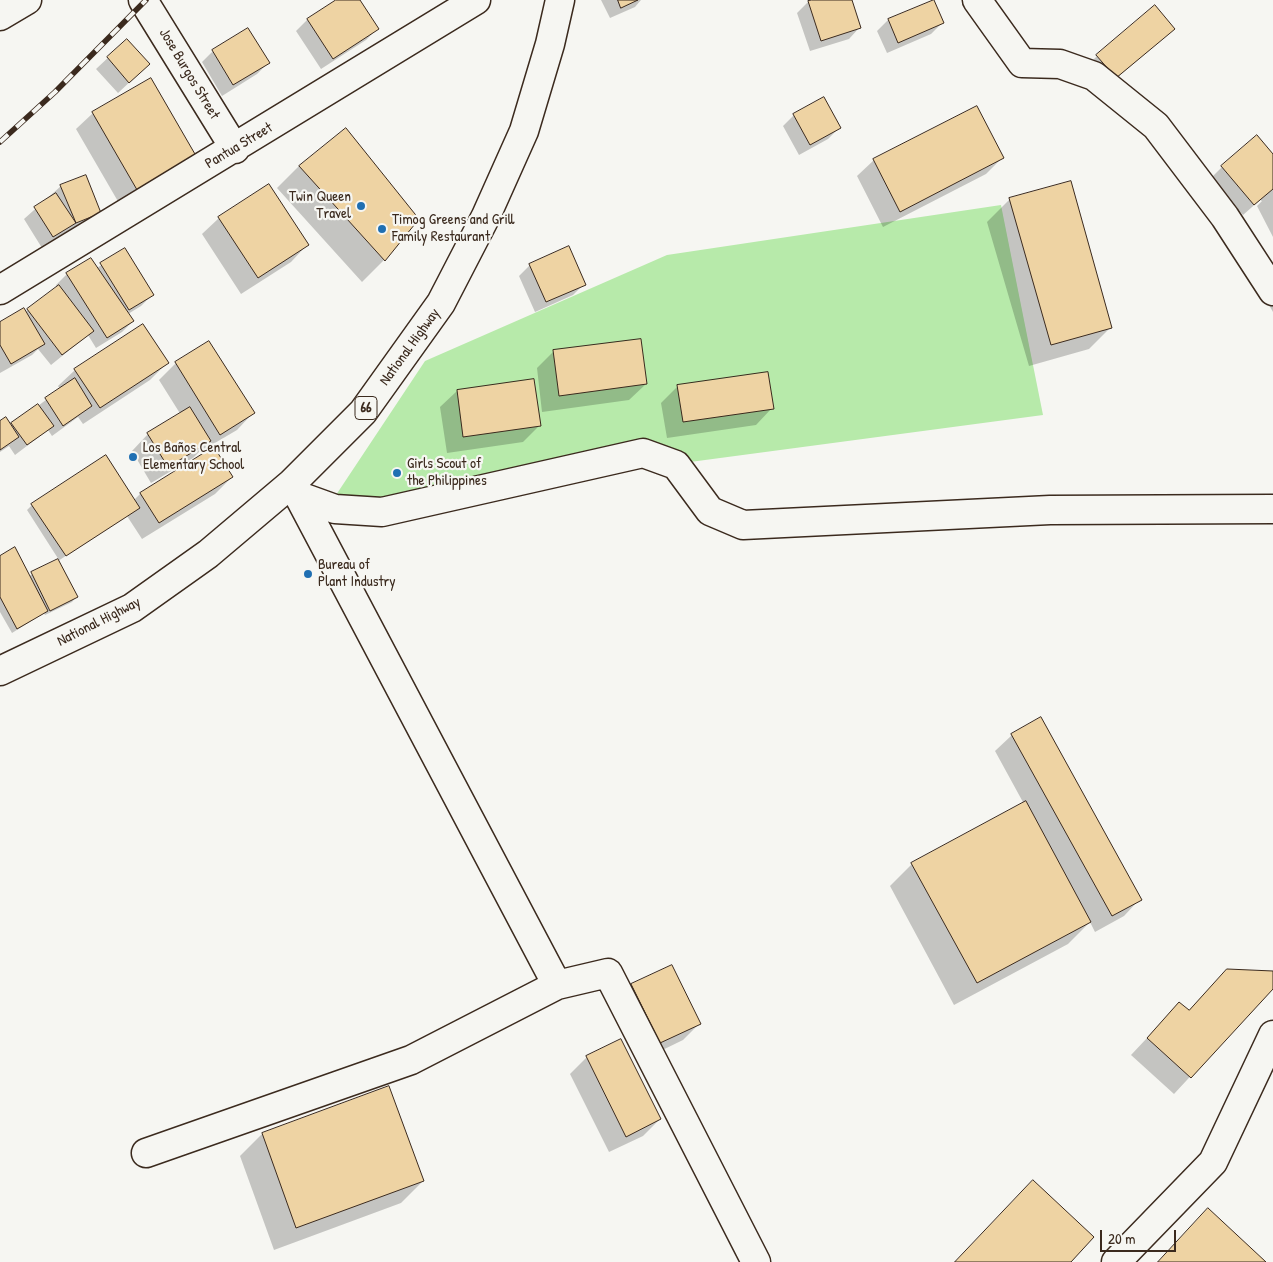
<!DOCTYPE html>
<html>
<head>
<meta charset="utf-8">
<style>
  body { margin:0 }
  #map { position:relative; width:1273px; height:1262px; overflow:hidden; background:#f6f6f2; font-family:"Patrick Hand",sans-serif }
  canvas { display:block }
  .scale { position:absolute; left:1100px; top:1230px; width:76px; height:22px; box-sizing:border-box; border:2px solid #3b2a1e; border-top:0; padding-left:6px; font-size:15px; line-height:18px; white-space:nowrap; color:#3b2a1e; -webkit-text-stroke:4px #f6f6f2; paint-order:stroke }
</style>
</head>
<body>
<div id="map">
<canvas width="1273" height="1262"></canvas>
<div class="scale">20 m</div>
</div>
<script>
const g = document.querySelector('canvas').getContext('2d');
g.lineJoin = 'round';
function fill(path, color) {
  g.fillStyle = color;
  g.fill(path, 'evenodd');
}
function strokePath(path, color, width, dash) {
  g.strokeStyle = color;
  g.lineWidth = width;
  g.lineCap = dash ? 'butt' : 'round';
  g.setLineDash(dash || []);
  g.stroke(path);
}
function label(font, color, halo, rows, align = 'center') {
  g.font = font + ' "Patrick Hand",sans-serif';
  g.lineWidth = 4.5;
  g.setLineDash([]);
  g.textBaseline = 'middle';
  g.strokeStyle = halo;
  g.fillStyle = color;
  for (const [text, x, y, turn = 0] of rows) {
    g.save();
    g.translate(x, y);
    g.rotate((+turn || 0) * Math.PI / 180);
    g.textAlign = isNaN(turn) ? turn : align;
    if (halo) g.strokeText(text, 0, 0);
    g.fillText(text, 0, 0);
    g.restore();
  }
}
fill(new Path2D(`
  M 1001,205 L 1043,415 L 600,474 L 400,521 L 336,495 L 425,361 L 667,255 Z`), '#b7eaaa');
fill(new Path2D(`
  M 338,0 L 358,0 L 377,29 L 366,40 L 321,69 L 296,31 L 307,20 Z
  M 601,0 L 641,0 L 635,7 L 610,18 Z
  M 816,0 L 851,0 L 860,27 L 849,39 L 810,51 L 797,13 L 808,2 Z
  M 888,20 L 942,23 L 931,34 L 887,53 L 877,31 Z
  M 248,29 L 268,63 L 257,74 L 222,96 L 202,62 L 213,51 Z
  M 1174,29 L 1105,88 L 1086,67 L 1097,56 Z
  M 127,40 L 149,64 L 118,93 L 96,69 Z
  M 93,113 L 181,177 L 123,210 L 76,129 Z
  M 794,115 L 839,128 L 828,139 L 799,155 L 783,126 Z
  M 346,130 L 418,219 L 384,260 L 362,282 L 277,188 L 299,166 Z
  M 1273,156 L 1273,237 L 1257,206 L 1262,201 L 1260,200 L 1243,215 L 1211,178 L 1222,167 Z
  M 1002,158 L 986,174 L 883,227 L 857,176 L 874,160 Z
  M 1070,182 L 1111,327 L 1089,349 L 1029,366 L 987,222 L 1009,200 Z
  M 61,186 L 100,213 L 89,224 L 64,234 L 42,248 L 24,219 Z
  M 219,218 L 307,245 L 291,262 L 241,294 L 202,234 Z
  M 125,249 L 152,295 L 141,306 L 128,314 L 133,321 L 122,332 L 96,348 L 88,335 L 51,365 L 38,349 L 32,355 L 0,373 L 0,323 L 25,312 L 57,288 L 56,285 L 67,274 L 91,260 L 97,268 Z
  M 1273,262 L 1273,312 L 1254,278 Z
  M 530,265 L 584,284 L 573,295 L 535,312 L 519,276 Z
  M 209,343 L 253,413 L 237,430 L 203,450 L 202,449 L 193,458 L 151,483 L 132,451 L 148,434 L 181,415 L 159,380 L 176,363 Z
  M 553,352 L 646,384 L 629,400 L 542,412 L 537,368 Z
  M 167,363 L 150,380 L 83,424 L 78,417 L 52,436 L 48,430 L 15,455 L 9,446 L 0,452 L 0,423 L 10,426 L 38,406 L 60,389 L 58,386 L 75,370 Z
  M 533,380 L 540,425 L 523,442 L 447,453 L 440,407 L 457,391 Z
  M 678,386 L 772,408 L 756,425 L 667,438 L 661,403 Z
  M 214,448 L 232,477 L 215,494 L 142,539 L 127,516 L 58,561 L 77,596 L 72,602 L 45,615 L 44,613 L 12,633 L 0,612 L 0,557 L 29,576 L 59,560 L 27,510 L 32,505 L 134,500 L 140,494 Z
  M 1012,735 L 1140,899 L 1124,916 L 1095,932 L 1090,922 L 1068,944 L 954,1005 L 890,886 L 912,864 L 1024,804 L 995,751 Z
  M 1273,972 L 1273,987 L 1174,1094 L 1131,1055 L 1179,1004 L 1188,1011 Z
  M 632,985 L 700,1023 L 683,1040 L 644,1059 L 615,1002 Z
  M 587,1057 L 660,1119 L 643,1136 L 609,1152 L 570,1074 Z
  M 389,1088 L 423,1181 L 401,1203 L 274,1250 L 240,1156 L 262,1134 Z`), '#0003');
const building = new Path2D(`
  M 336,0 L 360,0 L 379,29 L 333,59 L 307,19 Z
  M 618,0 L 638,0 L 621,8 Z
  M 812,0 L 852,0 L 861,28 L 821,41 L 808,1 Z
  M 934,0 L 944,23 L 898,43 L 888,19 Z
  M 1155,5 L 1175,29 L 1116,78 L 1096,55 Z
  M 248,28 L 270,63 L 233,85 L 212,50 Z
  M 127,39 L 150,64 L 129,83 L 107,57 Z
  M 151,78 L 199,161 L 140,195 L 92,112 Z
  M 824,97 L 841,128 L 810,145 L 793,114 Z
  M 977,106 L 1004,158 L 900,212 L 873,159 Z
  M 346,128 L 419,219 L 385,261 L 299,166 Z
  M 1257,135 L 1273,154 L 1273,189 L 1254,205 L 1221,166 Z
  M 86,175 L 101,213 L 76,223 L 60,185 Z
  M 1071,181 L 1112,328 L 1051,345 L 1009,198 Z
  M 269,184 L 309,245 L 258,278 L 218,217 Z
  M 56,193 L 76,223 L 53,237 L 34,207 Z
  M 569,246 L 586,285 L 546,302 L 529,264 Z
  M 125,248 L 154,295 L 129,310 L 100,263 Z
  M 91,258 L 134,321 L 107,338 L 66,273 Z
  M 59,285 L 94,331 L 62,355 L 27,309 Z
  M 24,308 L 45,344 L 11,364 L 0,345 L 0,322 Z
  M 143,324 L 169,363 L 100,408 L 74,369 Z
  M 641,339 L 647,384 L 559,396 L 553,350 Z
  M 209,341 L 255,413 L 220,435 L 175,362 Z
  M 768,372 L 774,409 L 683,422 L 677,385 Z
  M 75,378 L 92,406 L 63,426 L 45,398 Z
  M 534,379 L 541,426 L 463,437 L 457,390 Z
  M 38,404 L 54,426 L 27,445 L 11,423 Z
  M 190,407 L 211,441 L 168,467 L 147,433 Z
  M 6,417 L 19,437 L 0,450 L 0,421 Z
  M 214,447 L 233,477 L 159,523 L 140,493 Z
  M 106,455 L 140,508 L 66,556 L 31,504 Z
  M 15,547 L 48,611 L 17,629 L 0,597 L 0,556 Z
  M 58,559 L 78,597 L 50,611 L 31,572 Z
  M 1041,717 L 1142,900 L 1112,916 L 1011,734 Z
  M 1026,801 L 1091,922 L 977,983 L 911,863 Z
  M 672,965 L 701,1024 L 660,1043 L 631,984 Z
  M 1227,969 L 1273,971 L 1273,989 L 1191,1078 L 1147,1038 L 1179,1002 L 1189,1010 Z
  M 621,1039 L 661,1119 L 626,1137 L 586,1056 Z
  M 389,1086 L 424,1181 L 296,1228 L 262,1133 Z
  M 1033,1180 L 1094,1237 L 1071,1262 L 955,1262 Z
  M 1208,1208 L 1266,1262 L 1158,1262 Z`);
fill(building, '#eed3a3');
strokePath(building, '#3b2a1e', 1);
const minor = new Path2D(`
  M 143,0 L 235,149
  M 977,0 L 1022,63 L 1060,64 L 1094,76 L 1156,126 L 1225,217 L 1273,291
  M 0,16 L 27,0
  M 0,290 L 476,0
  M 295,489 L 557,985
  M 299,496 L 335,509 L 382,512 L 643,453 L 676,465 L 710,511 L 743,525 L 1050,510 L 1273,509
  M 146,1153 L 411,1060 L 557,985 L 608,973 L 756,1262
  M 1116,1262 L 1213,1162 L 1273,1035`);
const major = new Path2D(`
  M 0,671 L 132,608 L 208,554 L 292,483 L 363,412 L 441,303 L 486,216 L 524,131 L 550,44 L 560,0`);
strokePath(minor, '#3b2a1e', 31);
strokePath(major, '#3b2a1e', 31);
strokePath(minor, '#f6f6f2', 28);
strokePath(major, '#f6f6f2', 28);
const rail = new Path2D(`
  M 0,142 L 55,92 L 146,0`);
strokePath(rail, '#3b2a1e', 5.5);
strokePath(rail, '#f6f6f2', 4, [11]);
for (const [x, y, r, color] of [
  [361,206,5,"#1f6fb2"],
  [382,229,5,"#1f6fb2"],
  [133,457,5,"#1f6fb2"],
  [397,473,5,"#1f6fb2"],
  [308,574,5,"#1f6fb2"]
]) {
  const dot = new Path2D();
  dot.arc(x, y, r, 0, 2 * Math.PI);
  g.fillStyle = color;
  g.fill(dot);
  strokePath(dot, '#f6f6f2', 2);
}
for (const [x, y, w] of [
  [366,408,22]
]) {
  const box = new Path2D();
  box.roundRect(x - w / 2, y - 11.5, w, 23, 4);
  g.fillStyle = '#f6f6f2';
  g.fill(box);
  strokePath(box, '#3b2a1e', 1);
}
label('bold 14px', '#3b2a1e', null, [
  ["66",366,408]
]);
label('15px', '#3b2a1e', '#f6f6f2', [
  ["Jose Burgos Street",189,74,59],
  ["Pantua Street",239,146,-31],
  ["National Highway",410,347,-54],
  ["National Highway",99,622,-27]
]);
label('15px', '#3b2a1e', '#f6f6f2', [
  ["Twin Queen",351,197,"right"],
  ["Travel",351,214,"right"],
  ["Timog Greens and Grill",392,220],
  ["Family Restaurant",392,237],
  ["Los Baños Central",143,448],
  ["Elementary School",143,465],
  ["Girls Scout of",407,464],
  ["the Philippines",407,481],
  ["Bureau of",318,565],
  ["Plant Industry",318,582]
], 'left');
</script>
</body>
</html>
